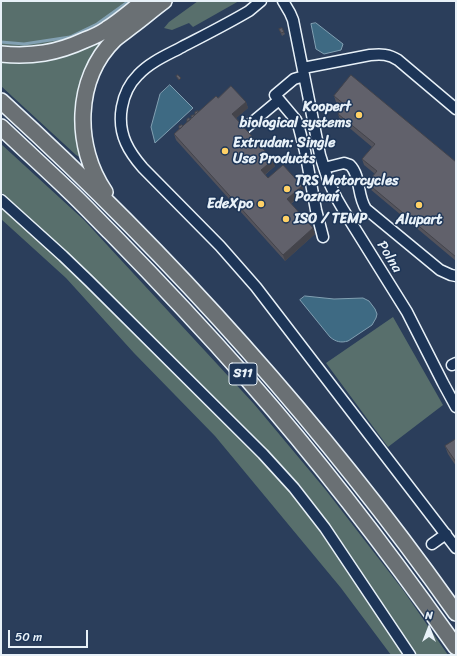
<!DOCTYPE html>
<html>
<head>
<meta charset="utf-8">
<style>
  body { margin:0 }
  #map { position:relative; width:457px; height:656px; overflow:hidden; background:#2b3e5b; font-family:Sriracha,sans-serif }
  canvas { display:block }
  .frame { position:absolute; inset:0; border:2px solid #e8f1f8; pointer-events:none }
  .north { position:absolute; left:409px; top:608px; width:40px; height:40px; -webkit-text-stroke:3px #1d3557; paint-order:stroke; rotate:0deg; font-size:11px; font-weight:700; line-height:16px; text-align:center; color:#e8f1f8 }
  .north::after { content:''; display:block; margin:auto; width:14px; height:18px; background:#e8f1f8; clip-path:polygon(50% 0,100% 100%,50% 72%,0 100%) }
  .scale { position:absolute; left:8px; top:630px; width:80px; height:18px; box-sizing:border-box; border:2px solid #e8f1f8; border-top:0; padding-left:5px; font-size:12px; line-height:14px; white-space:nowrap; color:#e8f1f8; -webkit-text-stroke:3px #1d3557; paint-order:stroke }
</style>
</head>
<body>
<div id="map">
<canvas width="457" height="656"></canvas>
<div class="frame"></div>
<div class="north">N</div>
<div class="scale">50 m</div>
</div>
<script>
const g = document.querySelector('canvas').getContext('2d');
g.lineJoin = 'round';
function fill(path, color) {
  g.fillStyle = color;
  g.fill(path, 'evenodd');
}
function strokePath(path, color, width, dash) {
  g.strokeStyle = color;
  g.lineWidth = width;
  g.lineCap = dash ? 'butt' : 'round';
  g.setLineDash(dash || []);
  g.stroke(path);
}
function label(font, color, halo, rows, align = 'center') {
  g.font = font + ' Sriracha,sans-serif';
  g.lineWidth = 3;
  g.setLineDash([]);
  g.textBaseline = 'middle';
  g.strokeStyle = halo;
  g.fillStyle = color;
  for (const [text, x, y, turn = 0] of rows) {
    g.save();
    g.translate(x, y);
    g.rotate((+turn || 0) * Math.PI / 180);
    g.textAlign = isNaN(turn) ? turn : align;
    if (halo) g.strokeText(text, 0, 0);
    g.fillText(text, 0, 0);
    g.restore();
  }
}
fill(new Path2D(`
  M 1,1 L 135,1 L 93,31 L 74,39 L 39,48 L 14,48 L 1,47 Z
  M 198,1 L 239,1 L 193,27 L 189,23 L 172,30 L 164,28 L 169,22 Z
  M 111,34 L 91,63 L 83,159 L 76,155 L 1,86 L 1,60 Z
  M 1,144 L 84,220 L 254,404 L 325,489 L 403,590 L 448,655 L 416,655 L 343,544 L 299,484 L 255,438 L 108,292 L 28,216 L 1,192 Z
  M 1,207 L 57,256 L 270,468 L 297,500 L 337,555 L 404,655 L 391,655 L 341,588 L 215,436 L 134,353 L 66,278 L 1,219 Z
  M 393,317 L 443,405 L 388,447 L 326,363 Z`), '#586f6c');
const water = new Path2D(`
  M 316,23 L 343,44 L 341,50 L 324,54 L 316,49 L 311,24 Z
  M 170,85 L 193,108 L 155,143 L 151,127 L 160,94 Z
  M 305,296 L 334,299 L 363,298 L 369,301 L 375,309 L 377,314 L 376,318 L 372,325 L 348,341 C 341,343 336,342 330,337 L 300,300 Z`);
fill(water, '#3e6a83');
strokePath(water, '#82a0b2', 1);
strokePath(new Path2D(`
  M 1,42 L 24,44 L 70,37 L 97,24 L 129,1`), '#82a0b2', 3);
const minor = new Path2D(`
  M 261,1 L 249,11 C 227,24 205,35 182,47 C 167,55 150,62 138,75 C 121,92 116,121 126,143 C 130,152 136,160 143,168 L 220,246 L 256,287 L 456,548
  M 283,1 L 290,13 L 293,20 L 320,155 L 328,180 L 337,199 L 344,211 L 407,312 L 443,383 L 456,407
  M 303,68 L 370,55 C 381,54 389,54 398,60 L 456,109
  M 304,76 L 294,79 L 275,95 L 296,120 L 298,124 L 305,151 L 316,210 L 323,237
  M 243,130 L 279,100
  M 324,168 L 344,163 L 350,165 C 361,176 357,196 366,209 L 440,270 L 451,275 L 456,276
  M 1,200 L 63,256 L 89,281 L 263,454 L 294,488 L 325,528 L 410,655
  M 452,365 L 456,363
  M 432,544 L 446,534`);
const highway = new Path2D(`
  M 1,54 C 32,57 57,53 85,40 C 93,37 100,34 107,29 C 120,21 132,10 144,1
  M 1,101 C 170,255 324,426 456,613
  M 1,127 C 23,148 45,168 67,189 C 82,203 96,218 111,233 C 158,281 204,330 249,381 C 323,465 391,555 456,647
  M 105,192 C 74,147 74,79 115,39 C 121,34 127,30 132,26 C 143,18 153,9 164,1`);
strokePath(minor, '#e8f1f8', 13);
strokePath(highway, '#e8f1f8', 18);
strokePath(minor, '#1d3557', 10);
strokePath(highway, '#6a7074', 15);
fill(new Path2D(`
  M 282,28 L 285,34 L 282,36 L 279,29 Z
  M 334,96 L 456,162 L 456,261 L 370,189 L 367,183 L 375,174 L 364,165 L 362,159 L 372,147 L 340,120 L 338,114 L 343,108 L 336,102 Z
  M 218,98 L 246,102 L 248,108 L 236,118 L 275,166 L 265,175 L 268,178 L 302,186 L 304,192 L 291,204 L 313,228 L 315,234 L 285,261 L 176,140 L 174,134 L 179,129 L 179,128 L 183,126 L 198,112 Z
  M 456,439 L 456,466 L 448,454 L 445,446 Z`), '#53535c');
fill(new Path2D(`
  M 246,102 L 248,108 L 234,120 L 232,114 Z
  M 273,160 L 275,166 L 263,176 L 261,170 Z
  M 302,186 L 304,192 L 289,205 L 287,199 Z
  M 313,228 L 315,234 L 285,261 L 283,255 Z`), '#44444b');
const building = new Path2D(`
  M 282,28 L 284,32 L 281,33 L 279,29 Z
  M 178,75 L 181,78 L 179,80 L 176,76 Z
  M 351,75 L 456,162 L 456,257 L 367,183 L 377,171 L 362,159 L 375,144 L 338,114 L 345,105 L 334,96 Z
  M 231,86 L 246,102 L 232,114 L 273,160 L 261,170 L 268,178 L 283,165 L 302,186 L 287,199 L 313,228 L 283,255 L 174,134 L 216,96 L 218,98 Z
  M 198,111 L 198,112 L 195,115 L 195,112 Z
  M 193,115 L 195,115 L 192,118 L 191,116 Z
  M 189,118 L 191,119 L 187,122 L 187,119 Z
  M 182,125 L 183,126 L 180,129 L 179,128 L 179,126 Z
  M 456,439 L 456,462 L 445,446 Z`);
fill(building, '#61616b');
strokePath(building, '#44444b', 1);
for (const [x, y, r, color] of [
  [359,115,4,"#ffd166"],
  [225,151,4,"#ffd166"],
  [287,189,4,"#ffd166"],
  [261,204,4,"#ffd166"],
  [419,205,4,"#ffd166"],
  [286,219,4,"#ffd166"]
]) {
  const dot = new Path2D();
  dot.arc(x, y, r, 0, 2 * Math.PI);
  g.fillStyle = color;
  g.fill(dot);
  strokePath(dot, '#1d3557', 1.5);
}
for (const [x, y, w] of [
  [243,374,28]
]) {
  const box = new Path2D();
  box.roundRect(x - w / 2, y - 11, w, 22, 3);
  g.fillStyle = '#1d3557';
  g.fill(box);
  strokePath(box, '#e8f1f8', 1);
}
label('bold 13px', '#e8f1f8', null, [
  ["S11",243,374]
]);
label('bold 14px', '#e8f1f8', '#1d3557', [
  ["Koopert",351,107,"right"],
  ["biological systems",351,123,"right"],
  ["Extrudan: Single",233,143],
  ["Use Products",233,159],
  ["TRS Motorcycles",295,181],
  ["Poznań",295,197],
  ["EdeXpo",253,204,"right"],
  ["ISO / TEMP",294,219],
  ["Alupart",419,220,"center"]
], 'left');
label('14px', '#e8f1f8', '#1d3557', [
  ["Polna",389,257,58]
]);
</script>
</body>
</html>
